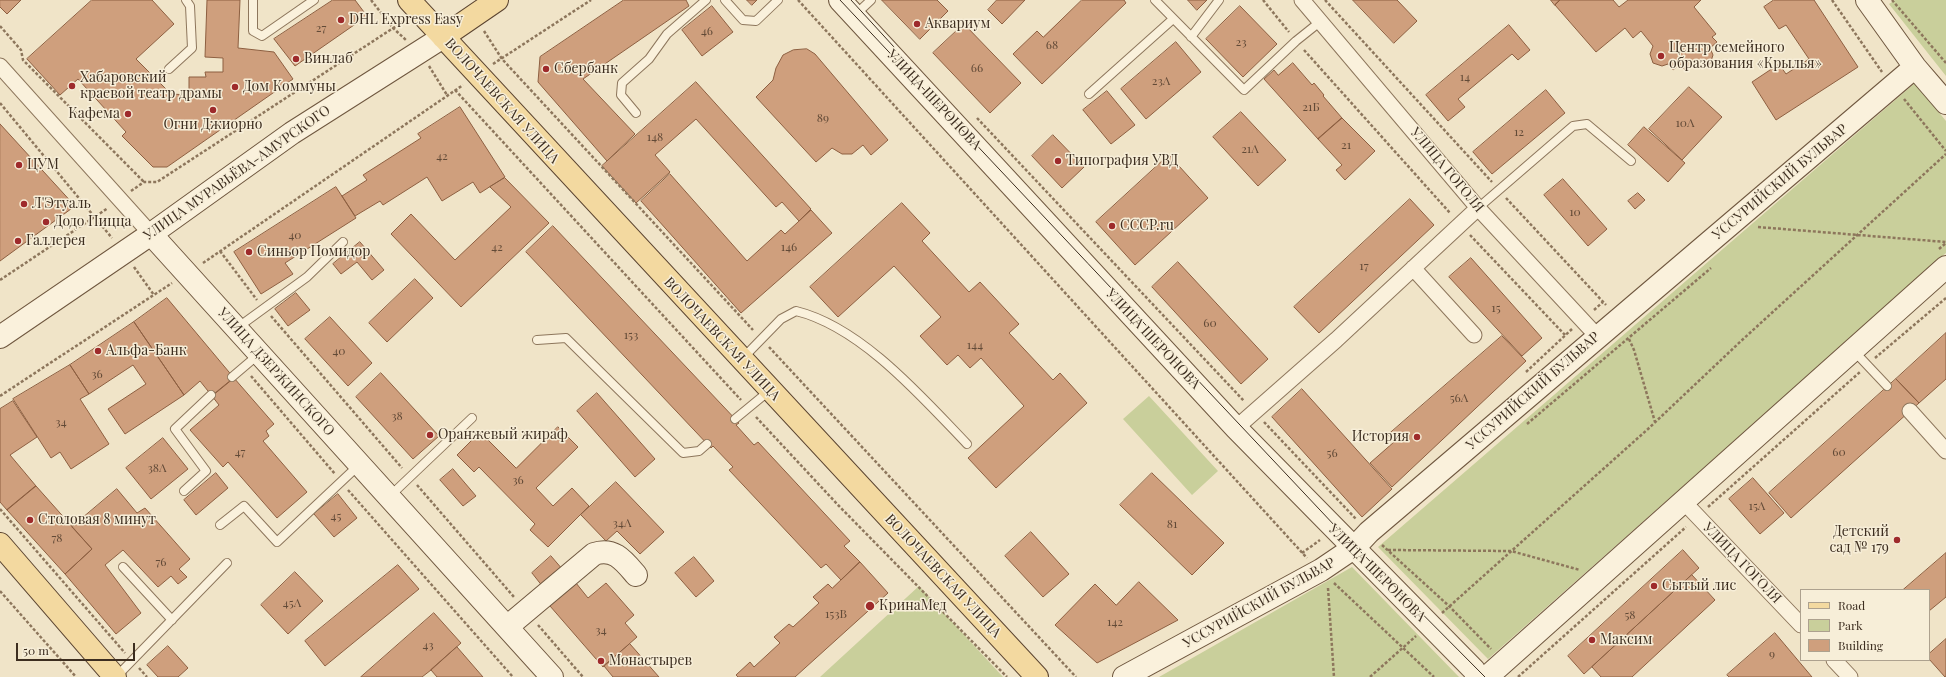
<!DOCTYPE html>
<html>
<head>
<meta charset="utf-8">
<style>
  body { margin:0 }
  #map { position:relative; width:1946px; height:677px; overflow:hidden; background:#f0e4c8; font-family:"Playfair Display",serif }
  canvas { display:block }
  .legend { position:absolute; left:1800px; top:589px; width:130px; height:72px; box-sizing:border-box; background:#f7eed8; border:1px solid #ada18e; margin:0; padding:5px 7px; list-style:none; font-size:12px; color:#3d2e20 }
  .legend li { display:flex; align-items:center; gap:8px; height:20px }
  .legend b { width:20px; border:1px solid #ada18e }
  .scale { position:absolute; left:16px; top:643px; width:119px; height:18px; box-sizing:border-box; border:2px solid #3d2e20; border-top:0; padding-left:5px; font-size:12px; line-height:14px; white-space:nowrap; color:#3d2e20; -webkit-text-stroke:3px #f7eed8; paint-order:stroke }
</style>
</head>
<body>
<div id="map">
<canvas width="1946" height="677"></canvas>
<ul class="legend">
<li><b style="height:5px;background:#f3d9a0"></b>Road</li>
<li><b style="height:11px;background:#c9cf9b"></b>Park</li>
<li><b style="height:11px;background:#cf9f7d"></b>Building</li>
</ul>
<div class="scale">50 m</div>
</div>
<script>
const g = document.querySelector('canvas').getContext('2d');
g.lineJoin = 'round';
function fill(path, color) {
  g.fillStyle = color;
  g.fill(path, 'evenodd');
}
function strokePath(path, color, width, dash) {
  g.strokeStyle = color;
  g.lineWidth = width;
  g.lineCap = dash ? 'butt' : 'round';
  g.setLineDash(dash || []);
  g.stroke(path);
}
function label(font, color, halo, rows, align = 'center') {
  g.font = font + ' "Playfair Display",serif';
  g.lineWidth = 3;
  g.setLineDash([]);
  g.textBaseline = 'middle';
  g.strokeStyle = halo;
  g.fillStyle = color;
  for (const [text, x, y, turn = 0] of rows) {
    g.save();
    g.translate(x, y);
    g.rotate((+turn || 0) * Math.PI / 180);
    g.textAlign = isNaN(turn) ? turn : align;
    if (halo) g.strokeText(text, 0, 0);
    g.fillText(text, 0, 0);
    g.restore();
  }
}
fill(new Path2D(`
  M 1895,0 L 1946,0 L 1946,76 L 1889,4 Z
  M 1915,83 L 1946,121 L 1946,253 L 1488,659 L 1378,547 Z
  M 1149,396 L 1218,471 L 1192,495 L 1123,419 Z
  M 1352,567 L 1459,677 L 1159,677 Z
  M 919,586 L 1003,677 L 820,677 Z`), '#c9cf9b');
const building = new Path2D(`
  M 0,0 L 21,0 L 7,14 L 0,7 Z
  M 92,0 L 152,0 L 174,24 L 136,59 L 171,94 L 189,95 L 189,77 L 206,77 L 205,72 L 223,72 L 223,58 L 205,57 L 207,0 L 240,0 L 238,48 L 274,52 L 293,79 L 167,167 L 153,167 L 122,136 L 126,132 L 78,79 L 60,95 L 27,59 Z
  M 333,0 L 355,0 L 367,16 L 295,66 L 274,39 Z
  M 624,0 L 686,0 L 689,6 L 583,79 L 635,134 L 607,161 L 538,82 L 540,57 Z
  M 747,0 L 757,0 L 752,5 Z
  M 882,0 L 937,0 L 948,11 L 920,39 Z
  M 997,0 L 1025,0 L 1002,24 L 988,10 Z
  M 1082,0 L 1124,0 L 1126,3 L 1042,84 L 1013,54 L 1037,31 L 1043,37 Z
  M 1188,0 L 1207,0 L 1197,10 Z
  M 1353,0 L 1397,0 L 1417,21 L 1394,43 Z
  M 1551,0 L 1560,0 L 1555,5 Z
  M 1560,0 L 1613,0 L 1619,7 L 1628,0 L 1701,0 L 1694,7 L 1716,34 L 1712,37 L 1717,42 L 1710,48 L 1713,55 L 1710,64 L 1701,67 L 1692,63 L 1685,70 L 1680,64 L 1673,70 L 1668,64 L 1662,66 L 1653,63 L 1650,54 L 1653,46 L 1641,31 L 1633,38 L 1625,28 L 1596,52 L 1555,5 Z
  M 1774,0 L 1814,0 L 1858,67 L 1776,120 L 1752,82 L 1779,64 L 1786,74 L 1809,59 L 1786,25 L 1779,29 L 1764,7 Z
  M 712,6 L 733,32 L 702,56 L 682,30 Z
  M 1240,6 L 1277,44 L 1243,77 L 1206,39 Z
  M 964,24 L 1021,83 L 990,113 L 933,53 Z
  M 1509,25 L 1530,50 L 1518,60 L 1512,54 L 1458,99 L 1465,107 L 1448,121 L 1426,95 Z
  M 1176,42 L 1201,72 L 1146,119 L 1121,89 Z
  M 807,49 L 815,54 L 888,140 L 871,155 L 863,145 L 852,154 L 842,154 L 832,148 L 816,162 L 756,97 L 773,80 L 776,68 L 783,55 L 793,50 Z
  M 1293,63 L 1312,85 L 1314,83 L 1324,95 L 1323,96 L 1342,118 L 1318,139 L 1264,79 L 1274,70 L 1278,75 Z
  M 696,82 L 811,209 L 799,221 L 782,202 L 776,207 L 696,119 L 655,155 L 670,172 L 636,203 L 602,166 Z
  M 1689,87 L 1722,117 L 1682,160 L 1649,129 Z
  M 1546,90 L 1565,113 L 1492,174 L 1473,152 Z
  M 1107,91 L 1135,125 L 1111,144 L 1083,110 Z
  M 460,107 L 505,177 L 480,193 L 473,182 L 442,201 L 427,177 L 383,205 L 380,201 L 355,216 L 342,196 L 367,180 L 363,175 L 421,138 L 418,134 Z
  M 1241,112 L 1286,160 L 1258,186 L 1213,137 Z
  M 1342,118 L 1375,151 L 1345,180 L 1336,170 L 1342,165 L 1318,139 Z
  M 0,124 L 75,206 L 0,261 Z
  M 1644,127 L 1685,163 L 1668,182 L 1628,145 Z
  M 1053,135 L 1084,167 L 1062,188 L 1032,156 Z
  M 1169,155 L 1208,198 L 1135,265 L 1096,222 Z
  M 670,174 L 747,261 L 781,230 L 785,234 L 811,210 L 832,233 L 741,313 L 641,201 Z
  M 505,178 L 549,223 L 461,307 L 391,234 L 411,214 L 455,260 L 511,207 L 490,187 Z
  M 1563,179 L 1607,229 L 1588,246 L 1544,195 Z
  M 336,187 L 356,218 L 285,263 L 293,274 L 261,294 L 234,252 Z
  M 1638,193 L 1645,200 L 1635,209 L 1628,201 Z
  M 1410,199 L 1434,225 L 1319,333 L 1294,307 Z
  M 902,203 L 930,233 L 922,241 L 969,292 L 980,282 L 1019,324 L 1009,333 L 1053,380 L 1060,373 L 1087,403 L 996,488 L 968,458 L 1024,406 L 981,358 L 970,368 L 958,355 L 947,365 L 920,336 L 941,317 L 894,266 L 838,317 L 810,287 Z
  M 553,226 L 739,423 L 736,425 L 754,445 L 758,442 L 850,541 L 844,546 L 860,562 L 841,580 L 826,564 L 821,568 L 729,470 L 733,467 L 713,446 L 711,448 L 526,252 Z
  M 360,242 L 384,270 L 372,280 L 357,262 L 341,274 L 333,264 Z
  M 1471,258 L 1542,338 L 1522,356 L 1449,277 Z
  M 1178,262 L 1268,359 L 1241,384 L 1152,287 Z
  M 415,279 L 433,298 L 387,342 L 369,323 Z
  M 296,293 L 310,310 L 288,326 L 275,309 Z
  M 167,298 L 234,378 L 212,396 L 200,381 L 184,395 L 134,322 Z
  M 330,317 L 372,363 L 348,386 L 305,339 Z
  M 134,322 L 184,395 L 125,434 L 108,409 L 146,384 L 133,365 L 89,394 L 70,365 Z
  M 1946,333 L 1946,379 L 1919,403 L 1896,379 Z
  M 1502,336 L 1526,361 L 1392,487 L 1370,463 L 1394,442 L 1388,435 Z
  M 70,365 L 89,394 L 80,399 L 109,444 L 71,469 L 60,452 L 51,458 L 13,399 Z
  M 381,373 L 439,436 L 413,459 L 356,397 Z
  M 234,378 L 274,424 L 266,431 L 269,436 L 263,441 L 307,492 L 277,518 L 228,462 L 223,467 L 190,430 L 219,405 L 212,396 Z
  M 1896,379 L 1919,403 L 1791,518 L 1769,493 Z
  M 1302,389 L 1392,489 L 1362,517 L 1272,417 Z
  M 597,393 L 655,459 L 635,477 L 577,411 Z
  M 13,401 L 37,437 L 10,455 L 36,486 L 7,510 L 0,502 L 0,409 Z
  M 558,427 L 578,447 L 536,488 L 553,506 L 572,488 L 589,506 L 548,547 L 530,530 L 535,524 L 479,467 L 474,472 L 457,455 L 480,432 L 516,468 Z
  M 163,438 L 188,469 L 151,499 L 126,468 Z
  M 453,469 L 476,496 L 463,506 L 440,480 Z
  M 216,473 L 228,488 L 196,515 L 184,500 Z
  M 1152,473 L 1224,543 L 1192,575 L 1120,505 Z
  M 1753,478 L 1784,513 L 1760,534 L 1729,499 Z
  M 616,482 L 664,532 L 640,554 L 617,531 L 606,541 L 581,515 Z
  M 36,486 L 92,549 L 65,574 L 7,510 Z
  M 117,489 L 137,513 L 145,508 L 190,559 L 179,569 L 187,577 L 178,584 L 171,576 L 158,587 L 123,550 L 105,565 L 141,613 L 116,634 L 65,574 L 92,549 L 72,527 Z
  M 338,494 L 357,518 L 334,537 L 314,514 Z
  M 1031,532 L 1069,574 L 1043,597 L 1005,556 Z
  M 1683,550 L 1699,568 L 1584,674 L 1568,656 Z
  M 1946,553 L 1946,597 L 1929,611 L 1929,590 L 1903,590 Z
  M 551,556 L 563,570 L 543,587 L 532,573 Z
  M 694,557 L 714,581 L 696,597 L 675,573 Z
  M 860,562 L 888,593 L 795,677 L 738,677 L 736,675 L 750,662 L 754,667 L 780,643 L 774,637 L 789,624 L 793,627 L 819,603 L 813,597 L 828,584 L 832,588 Z
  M 398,565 L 419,589 L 325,666 L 305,641 Z
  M 295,572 L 323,601 L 288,634 L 261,605 Z
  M 1692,575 L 1715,600 L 1632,677 L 1601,677 L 1592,667 Z
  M 1139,582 L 1178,620 L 1097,663 L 1055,625 L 1095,584 L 1116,605 Z
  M 576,583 L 588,598 L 606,583 L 634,615 L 625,623 L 637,637 L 603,667 L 550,606 Z
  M 434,613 L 461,643 L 431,670 L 422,677 L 361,677 Z
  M 1775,633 L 1812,677 L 1729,677 L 1727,675 Z
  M 1946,639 L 1946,677 L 1945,677 L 1929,659 L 1929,654 Z
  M 630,644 L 659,677 L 613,677 L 604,666 Z
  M 168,646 L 188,668 L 178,677 L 158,677 L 147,665 Z
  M 457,647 L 483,677 L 437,677 L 431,670 Z`);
fill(building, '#cf9f7d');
strokePath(building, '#8d5f41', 1);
const lane = new Path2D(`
  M 253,0 L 253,31 L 262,36 L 314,0
  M 725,0 L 743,20 L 756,21 L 778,0
  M 1155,0 L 1244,90 L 1296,41 L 1321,21
  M 855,15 L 871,0
  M 1191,37 L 1219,0
  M 169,69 L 192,48 L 190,6 L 186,0
  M 1089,94 L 1173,19
  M 636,113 L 621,95 L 622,83 L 649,59 L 667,34 L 706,0
  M 1478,208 L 1573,126 L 1587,124 L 1631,161
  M 237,328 L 307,277 L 343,242
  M 537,340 L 566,338 L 683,453 L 699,451 L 707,444
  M 1853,350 L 1887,386
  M 742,359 L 781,319 L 796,311 C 861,327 921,396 967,444
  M 232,377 L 259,354
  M 735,419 L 769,391
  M 184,491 L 206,471 L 175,429 L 211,395
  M 390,496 L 472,418
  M 220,525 L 244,506 L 277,542 L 360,464
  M 123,567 L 172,620
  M 117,676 L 227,563`);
const street = new Path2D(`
  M 1302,0 L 1478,208 L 1597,336
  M 0,66 L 151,234
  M 1413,268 L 1474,335
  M 1910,411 L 1946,451
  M 1236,428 L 1336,340 L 1478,208
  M 1683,501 L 1801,625
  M 1834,660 L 1850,677`);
const secondary = new Path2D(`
  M 840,0 L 1236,428 L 1474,670 L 1477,677
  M 1867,0 L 1915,67 L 1946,103
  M 151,234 L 552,677
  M 0,337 L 151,234 L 292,133 L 443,37
  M 507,627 L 594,554 C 614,547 624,561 636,575
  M 1124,677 L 1321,570 L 1355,547 L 1369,532 L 1915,67
  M 1487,677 L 1946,267`);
const primary = new Path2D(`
  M 409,0 L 1037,677
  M 443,37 L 497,0
  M 0,544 L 115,677`);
strokePath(lane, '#8d765c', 10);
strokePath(street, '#8d765c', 17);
strokePath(secondary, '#6f573f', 24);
strokePath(primary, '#5b4430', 24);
strokePath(new Path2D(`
  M 371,0 L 393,28 L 406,40
  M 798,0 L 1307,558
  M 1263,0 L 1289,32
  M 1325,0 L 1492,182
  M 1832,0 L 1882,72
  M 1892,0 L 1946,63
  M 0,26 L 21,50 L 23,60 L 144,182
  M 484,31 L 502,59 L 753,330
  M 1304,50 L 1450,213
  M 493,64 L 591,0
  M 429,66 L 447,95
  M 455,90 L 741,400
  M 1904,99 L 1946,151
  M 0,103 L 112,238
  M 977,118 L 1244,401
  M 131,191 L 144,182 L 157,182 L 404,21
  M 1506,198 L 1606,305
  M 1758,227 L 1946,242
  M 1470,235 L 1565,335
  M 1939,249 L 1946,243
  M 220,251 L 257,300
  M 203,263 L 463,85
  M 134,267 L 154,295
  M 0,280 L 108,208
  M 1594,310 L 1603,302
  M 271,316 L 402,468
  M 1629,339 L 1634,350 L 1655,422
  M 769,347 L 1076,677
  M 1875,358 L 1946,298
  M 1526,372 L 1572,329
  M 251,376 L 335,474
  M 0,396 L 172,283
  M 756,417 L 838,505 L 1007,677
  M 1264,422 L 1356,519
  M 1527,424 L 1711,268
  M 417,485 L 514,597
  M 348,490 L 513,677
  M 1708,507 L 1860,372
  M 0,509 L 125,653
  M 1382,545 L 1449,606 L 1491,649
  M 1388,550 L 1511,551 L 1580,570
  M 1302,553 L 1320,540
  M 1334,583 L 1434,677
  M 1328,588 L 1334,677
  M 0,591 L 76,677
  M 1442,613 L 1648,429 L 1741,341 L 1946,154
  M 538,625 L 583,677
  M 139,668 L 147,677
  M 1370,677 L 1416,636
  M 1518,677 L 1686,527`), '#8d765c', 2.5, [3, 2]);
strokePath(lane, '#faf1dc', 8);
strokePath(street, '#faf1dc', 15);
strokePath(secondary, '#faf1dc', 22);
strokePath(primary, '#f3d9a0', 22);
strokePath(new Path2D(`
  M 840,0 L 1336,527 L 1485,677
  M 851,0 L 894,47`), '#3d2e20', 1);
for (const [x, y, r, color] of [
  [341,20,4,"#9e2a2b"],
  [917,24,4,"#9e2a2b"],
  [1661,56,4,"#9e2a2b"],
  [296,59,4,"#9e2a2b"],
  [546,69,4,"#9e2a2b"],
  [72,86,4,"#9e2a2b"],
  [235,87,4,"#9e2a2b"],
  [213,110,4,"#9e2a2b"],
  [128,114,4,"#9e2a2b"],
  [1058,161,4,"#9e2a2b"],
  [19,165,4,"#9e2a2b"],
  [24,204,4,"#9e2a2b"],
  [46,222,4,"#9e2a2b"],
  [1112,226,4,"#9e2a2b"],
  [18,241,4,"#9e2a2b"],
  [249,252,4,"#9e2a2b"],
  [98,351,4,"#9e2a2b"],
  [430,435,4,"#9e2a2b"],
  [1417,437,4,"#9e2a2b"],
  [30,520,4,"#9e2a2b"],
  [1897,540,4,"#9e2a2b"],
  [1654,586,4,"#9e2a2b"],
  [870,606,5,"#9e2a2b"],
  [1592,640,4,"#9e2a2b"],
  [601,661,4,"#9e2a2b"]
]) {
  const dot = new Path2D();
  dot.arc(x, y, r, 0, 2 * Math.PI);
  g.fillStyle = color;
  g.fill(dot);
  strokePath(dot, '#f7eed8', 1.5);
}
label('12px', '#624a37', null, [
  ["27",321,28],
  ["46",707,31],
  ["23",1241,42],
  ["68",1052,45],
  ["66",977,68],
  ["14",1465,77],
  ["23А",1161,81],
  ["21Б",1311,107],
  ["89",823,118],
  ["10А",1685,123],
  ["12",1519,132],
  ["148",655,137],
  ["21",1346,145],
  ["21А",1250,149],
  ["42",442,156],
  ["10",1575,212],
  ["40",295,235],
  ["42",497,247],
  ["146",789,247],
  ["17",1364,266],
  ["15",1496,308],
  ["60",1210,323],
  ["153",631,335],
  ["144",975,345],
  ["40",339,351],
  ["36",97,374],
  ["56А",1459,398],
  ["38",397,416],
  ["34",61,422],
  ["47",240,452],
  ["60",1839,452],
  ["56",1332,453],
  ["38А",157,468],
  ["36",518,480],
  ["15А",1757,506],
  ["45",336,516],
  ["34А",622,523],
  ["81",1172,524],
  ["78",57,538],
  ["76",161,562],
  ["45А",292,603],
  ["153В",836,614],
  ["58",1630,615],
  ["142",1115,622],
  ["34",601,630],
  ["43",428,645],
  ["9",1772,654]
]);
label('14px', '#3d2e20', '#f7eed8', [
  ["DHL Express Easy",349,20],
  ["Аквариум",925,24],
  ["Центр семейного",1669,48],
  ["образования «Крылья»",1669,64],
  ["Винлаб",304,59],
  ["Сбербанк",554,69],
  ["Хабаровский",80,78],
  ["краевой театр драмы",80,94],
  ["Дом Коммуны",243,87],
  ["Кафема",120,114,"right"],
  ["Огни Джиорно",213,125,"center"],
  ["Типография УВД",1066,161],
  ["ЦУМ",27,165],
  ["Л'Этуаль",32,204],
  ["Додо Пицца",54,222],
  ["СССР.ru",1120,226],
  ["Галлерея",26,241],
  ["Синьор Помидор",257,252],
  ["Альфа-Банк",106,351],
  ["Оранжевый жираф",438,435],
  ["История",1409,437,"right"],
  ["Столовая 8 минут",38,520],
  ["Детский",1889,532,"right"],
  ["сад № 179",1889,548,"right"],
  ["Сытый лис",1662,586],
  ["КринаМед",879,606],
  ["Максим",1600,640],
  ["Монастырев",609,661]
], 'left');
label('14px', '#3d2e20', '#f7eed8', [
  ["УЛИЦА ШЕРОНОВА",934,100,47],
  ["ВОЛОЧАЕВСКАЯ УЛИЦА",502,101,48],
  ["УЛИЦА ГОГОЛЯ",1447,170,50],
  ["УЛИЦА МУРАВЬЁВА-АМУРСКОГО",237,173,-35],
  ["УССУРИЙСКИЙ БУЛЬВАР",1780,182,-40],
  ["ВОЛОЧАЕВСКАЯ УЛИЦА",722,339,47],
  ["УЛИЦА ШЕРОНОВА",1153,339,47],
  ["УЛИЦА ДЗЕРЖИНСКОГО",276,372,48],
  ["УССУРИЙСКИЙ БУЛЬВАР",1533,391,-41],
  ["УЛИЦА ГОГОЛЯ",1742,563,46],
  ["УЛИЦА ШЕРОНОВА",1377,573,45],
  ["ВОЛОЧАЕВСКАЯ УЛИЦА",943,576,47],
  ["УССУРИЙСКИЙ БУЛЬВАР",1259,603,-29]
]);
</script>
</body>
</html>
